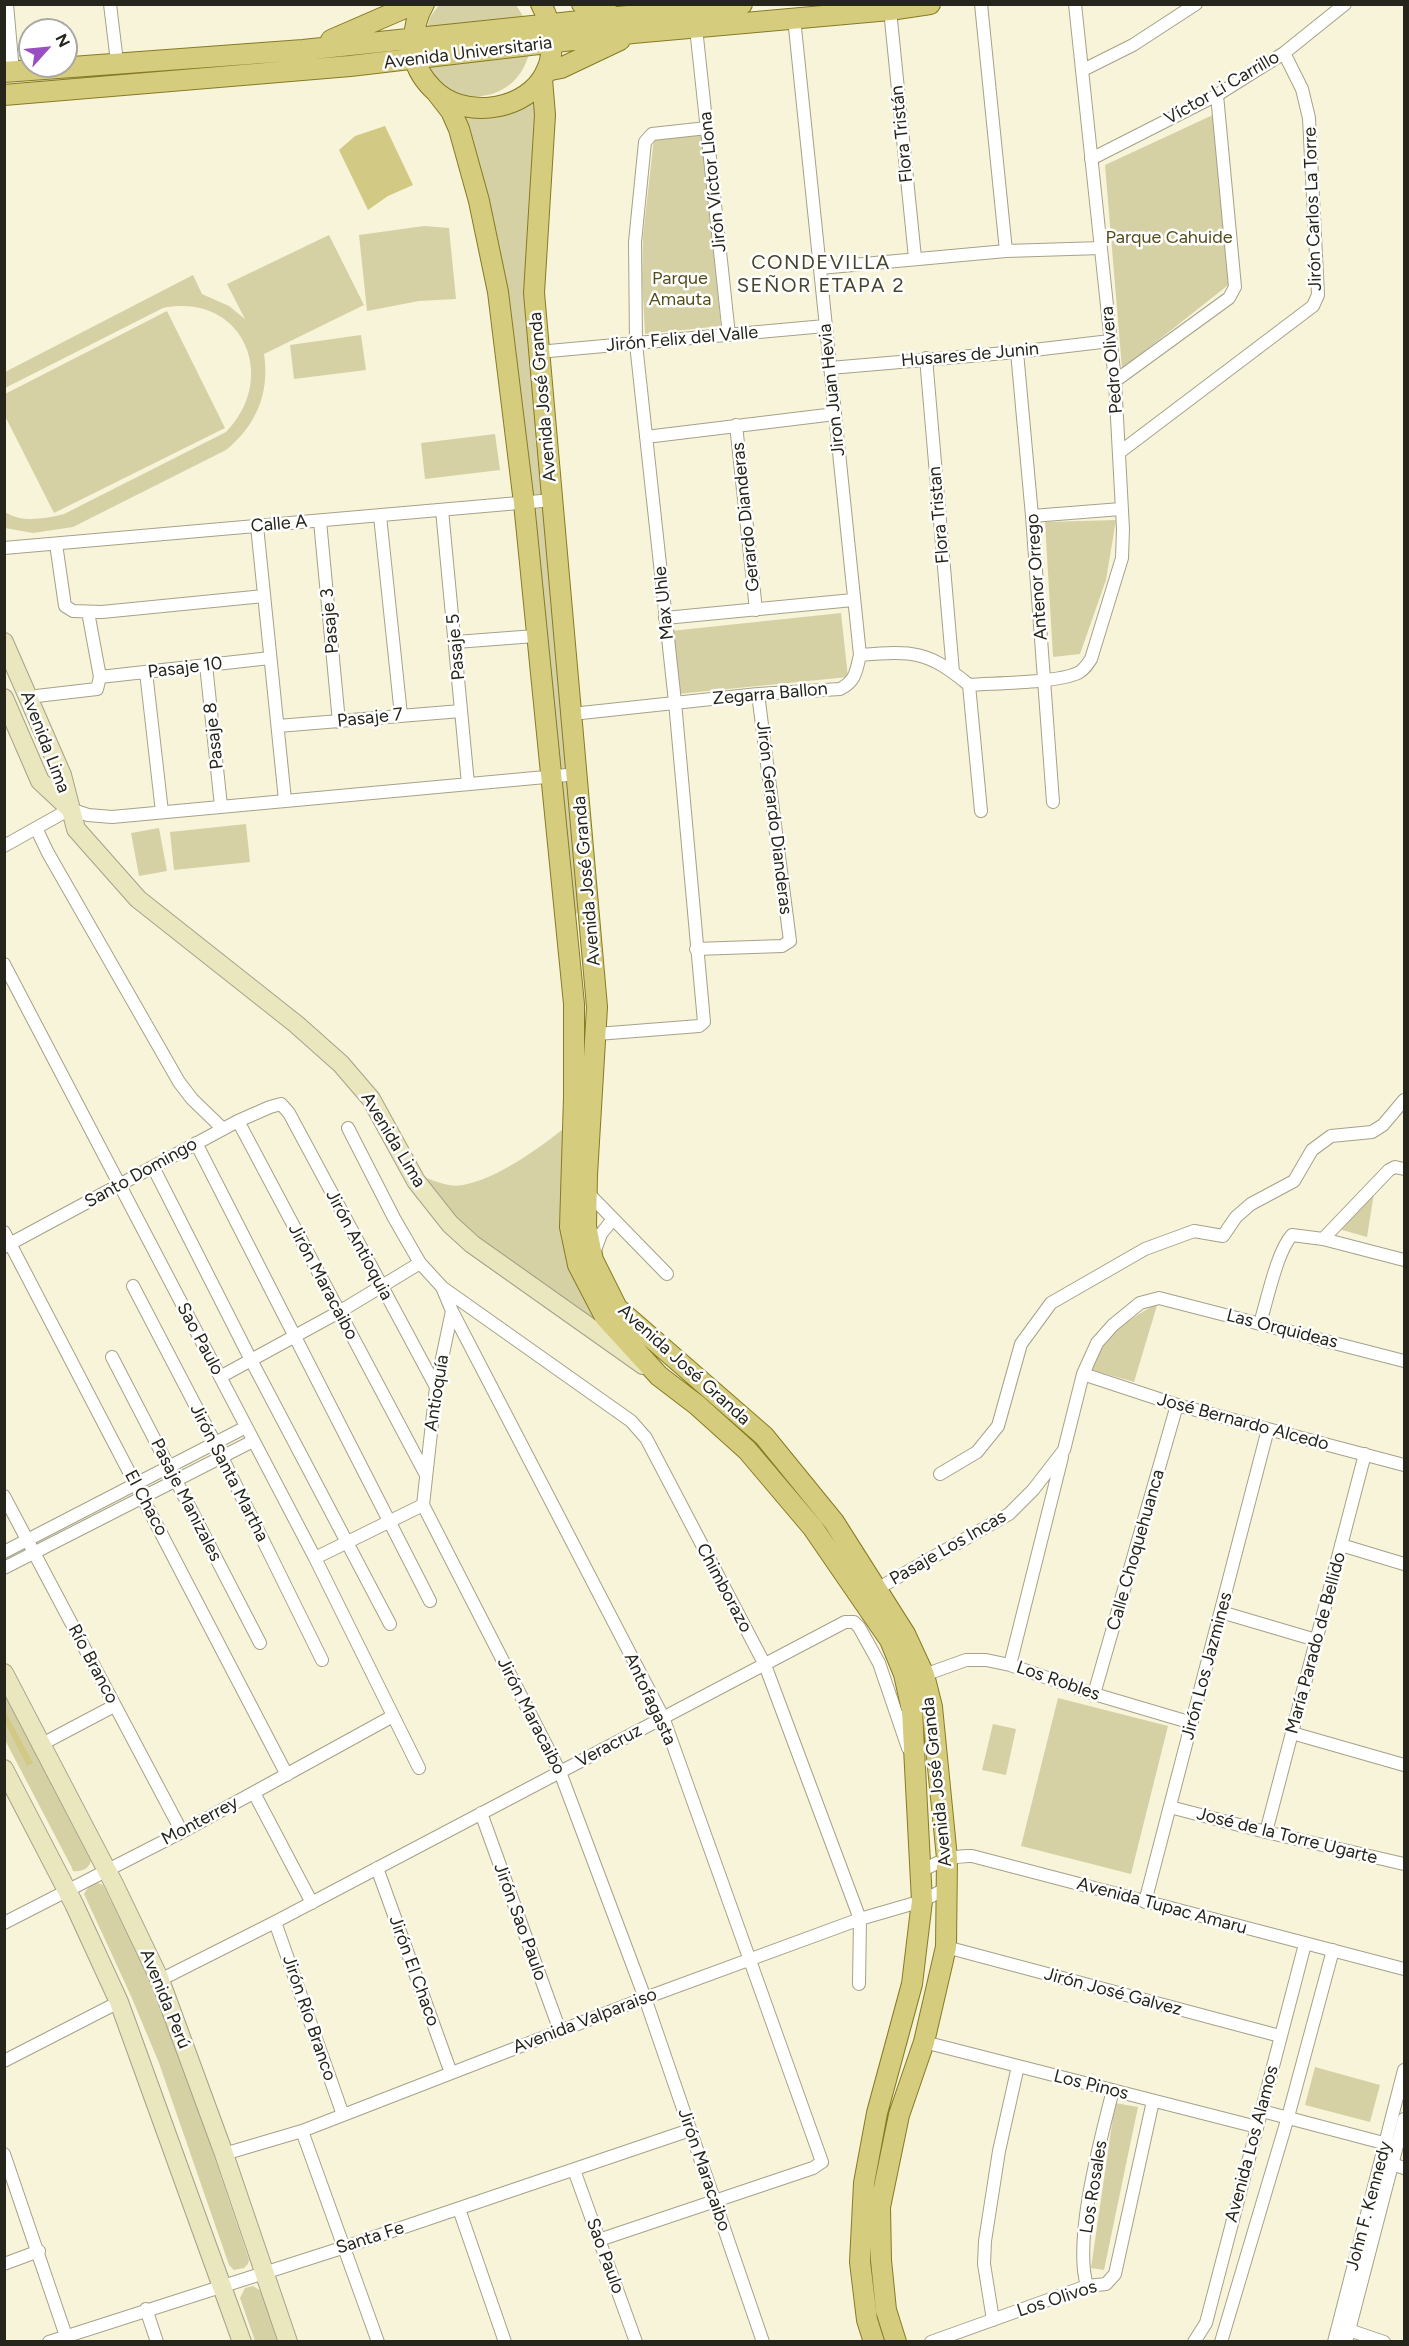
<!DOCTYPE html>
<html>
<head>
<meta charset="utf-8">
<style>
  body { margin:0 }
  #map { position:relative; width:1409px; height:2346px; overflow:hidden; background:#f7f4d9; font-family:Figtree,sans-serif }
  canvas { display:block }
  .frame { position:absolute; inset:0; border:6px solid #26251b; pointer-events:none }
  .north { position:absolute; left:18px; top:18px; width:60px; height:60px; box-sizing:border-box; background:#fff; border:2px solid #a8a8a4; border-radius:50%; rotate:63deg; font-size:16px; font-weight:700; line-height:24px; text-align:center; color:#26251b }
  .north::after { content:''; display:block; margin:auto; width:21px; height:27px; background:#994fc1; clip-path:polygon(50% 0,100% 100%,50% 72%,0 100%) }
</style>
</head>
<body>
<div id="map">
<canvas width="1409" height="2346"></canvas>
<div class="frame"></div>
<div class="north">N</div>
</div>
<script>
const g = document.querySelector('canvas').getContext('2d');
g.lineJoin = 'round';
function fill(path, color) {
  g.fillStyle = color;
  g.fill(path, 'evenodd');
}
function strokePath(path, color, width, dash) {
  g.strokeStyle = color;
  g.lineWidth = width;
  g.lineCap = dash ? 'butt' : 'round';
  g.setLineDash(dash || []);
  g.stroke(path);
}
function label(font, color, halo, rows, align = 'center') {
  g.font = font + ' Figtree,sans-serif';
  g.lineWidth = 5;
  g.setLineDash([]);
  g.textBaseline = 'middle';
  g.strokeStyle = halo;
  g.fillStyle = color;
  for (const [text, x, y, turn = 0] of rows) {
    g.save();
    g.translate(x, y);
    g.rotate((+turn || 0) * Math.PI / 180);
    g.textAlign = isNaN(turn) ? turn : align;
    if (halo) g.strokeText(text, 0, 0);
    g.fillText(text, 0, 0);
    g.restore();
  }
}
fill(new Path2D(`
  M 439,5 L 516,5 L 526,21 L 426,31 L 430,17 Z
  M 529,53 C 517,105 449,112 428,64 Z
  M 538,92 L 528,287 L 579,913 L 570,914 L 542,660 L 463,117 L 465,114 Z
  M 1215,114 L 1232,282 L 1122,369 L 1105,165 Z
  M 702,134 L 721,326 L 645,334 L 642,279 L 643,236 L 654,138 Z
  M 424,226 L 449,228 L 456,299 L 419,301 L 367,311 L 359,235 Z
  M 329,235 L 364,305 L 264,354 C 270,393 256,426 226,450 L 73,527 L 33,533 L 5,528 L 5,512 C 22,523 44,519 64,514 L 226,432 C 280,377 242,292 163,308 L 5,388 L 5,372 L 193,275 L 202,294 L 229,306 L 245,319 L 227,284 Z
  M 167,311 L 225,428 L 54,513 L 5,416 L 5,394 Z
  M 361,335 L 366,370 L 294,379 L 290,345 Z
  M 495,434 L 500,470 L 425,479 L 421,443 Z
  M 1116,520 L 1106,580 L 1080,654 L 1053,657 L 1045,522 Z
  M 841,613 L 848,677 L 678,694 L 671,631 Z
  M 246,824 L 250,862 L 174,870 L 170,832 Z
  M 159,828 L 167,871 L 139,876 L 131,833 Z
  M 567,1126 L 606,1327 L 482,1249 L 423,1177 C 436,1181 449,1188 463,1185 C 497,1179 541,1147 567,1126 Z
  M 1375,1187 L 1367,1237 L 1335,1228 Z
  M 1158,1302 L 1134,1382 L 1089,1369 C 1102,1333 1128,1322 1158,1302 Z
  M 4,1694 L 91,1861 C 89,1869 81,1872 73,1871 L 72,1868 L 5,1740 Z
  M 1058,1698 L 1168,1726 L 1131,1874 L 1021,1846 Z
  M 993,1724 L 1016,1729 L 1006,1775 L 982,1770 Z
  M 98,1883 L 103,1885 L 151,1981 L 174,2037 L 249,2260 L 248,2264 L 244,2268 L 234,2270 L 229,2265 L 159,2063 L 131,1996 L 84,1894 L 89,1886 Z
  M 1315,2067 L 1380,2085 L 1370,2122 L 1305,2105 Z
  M 1115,2103 L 1138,2107 L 1104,2270 L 1091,2268 Z
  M 253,2286 L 261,2291 L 278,2341 L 255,2341 L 240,2298 L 245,2288 Z`), '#d6d1a5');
fill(new Path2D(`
  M 385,126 L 413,185 L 388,196 L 368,210 L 339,150 L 355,136 Z
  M 6,1713 L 33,1763 L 27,1766 L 5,1723 Z`), '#d2c985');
const minor = new Path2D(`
  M 7,4 L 13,72
  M 110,4 L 117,62
  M 981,4 L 1006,251
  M 890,10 L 915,258
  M 794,18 L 860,655
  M 696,28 L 729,335
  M 1083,70 L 1133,45 L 1196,4
  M 1091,159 L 1217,95 L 1284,53 L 1345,4
  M 820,268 L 1006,251 L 1101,248
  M 538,352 L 825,326
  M 1017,352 L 1032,516 L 1053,802
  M 926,358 L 953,672
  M 830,368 L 1017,352 L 1110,341
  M 1115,381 L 1229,298 L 1235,287 L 1217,95
  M 736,425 L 756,610
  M 646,437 L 835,414
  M 1120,452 L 1313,306 L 1318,295 L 1309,118 L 1302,89 L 1284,53
  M 442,510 L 468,784
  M 380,516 L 401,715
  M 1032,516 L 1121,509
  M 320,521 L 339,722
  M 257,526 L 285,800
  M 56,544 L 65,606 L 73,611 L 102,612 L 264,596
  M 4,548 L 553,500
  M 665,618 L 853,600
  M 456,642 L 535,636
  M 206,665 L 221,806
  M 146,672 L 162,812
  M 100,677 L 270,658
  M 969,685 L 981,811
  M 28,697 L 97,689 L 100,677 L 88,612
  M 572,714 L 758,694 L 840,689 C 856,681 856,671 860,655 C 913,651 927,650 969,685 C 995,683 1056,683 1078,673 C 1084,670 1087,665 1091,659 L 1122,558 L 1123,529 L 1115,381 L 1075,4
  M 278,726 L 461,711
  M 36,828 L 48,853 L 179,1082 L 192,1099 L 223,1129
  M 4,846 L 70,809 L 88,815 L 112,817 L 578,774
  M 696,949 L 782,946 L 790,941 L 758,694
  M 4,964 L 315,1558 L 419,1768
  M 597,1034 L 699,1026 L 704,1022 L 675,702 L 636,344 L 635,242 L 645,142 L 652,134 L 707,128
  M 238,1121 L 426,1475
  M 348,1128 L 394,1218 L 420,1263 L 442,1287 L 452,1311 L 663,1717 L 822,2162 L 813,2168 L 599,2240
  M 196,1143 L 430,1601
  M 153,1167 L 251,1360 L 390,1624
  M 586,1191 L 667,1274
  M 4,1232 L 287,1775
  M 1323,1239 L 1389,1170 L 1395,1167 L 1404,1169
  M 4,1247 L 238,1121 L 270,1107 L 281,1104 L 289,1113 L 436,1387
  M 594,1253 L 601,1234 L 613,1219
  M 133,1286 L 215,1443 L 322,1660
  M 443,1288 L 631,1421 L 646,1438 L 765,1665 L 860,1919 L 859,1984
  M 452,1311 L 436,1387 L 423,1505 L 560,1772 L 645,1998 L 763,2342
  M 1260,1323 C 1267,1301 1277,1251 1292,1235 L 1323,1239 L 1404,1260
  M 112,1357 L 260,1643
  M 1083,1374 L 1177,1405 L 1404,1465
  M 220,1377 L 339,1312 L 420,1263
  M 940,1474 L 977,1452 L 998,1426 L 1021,1344 L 1051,1303 L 1145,1249 L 1194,1231 L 1223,1236 L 1236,1217 L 1251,1204 L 1294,1181 L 1312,1150 L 1331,1136 L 1372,1132 L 1383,1125 L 1404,1100
  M 4,1496 L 182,1832
  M 1341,1545 L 1404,1564
  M 4,1552 L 246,1427
  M 315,1558 L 423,1505
  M 4,1568 L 253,1441
  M 877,1589 L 1009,1514 L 1033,1490 L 1064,1450 L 1083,1374 L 1097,1343 L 1113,1325 L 1140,1303 L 1159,1298 L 1404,1361
  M 1221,1612 L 1316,1640
  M 1010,1665 L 1062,1457
  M 924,1675 L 966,1660 L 986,1660 L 1010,1665 L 1094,1694 L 1192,1723
  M 1094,1694 L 1177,1405
  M 1292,1733 L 1404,1765
  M 42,1744 L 114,1706
  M 254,1793 L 312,1903
  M 1170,1807 L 1266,1832 L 1404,1864
  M 481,1813 L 560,2031
  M 1266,1832 L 1365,1454
  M 377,1868 L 451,2073
  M 921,1871 C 938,1862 952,1855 972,1856 L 1404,1969
  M 1145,1902 L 1268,1429
  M 275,1922 L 343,2115
  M 4,1923 L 182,1832 L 393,1716
  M 946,1947 L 1280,2036
  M 160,1980 L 275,1922 L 845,1622 L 854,1622 L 859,1627 L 879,1663 L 908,1748
  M 924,2042 L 1257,2127
  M 4,2061 L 119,2002
  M 1262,2111 L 1391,2145
  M 302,2131 L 378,2342
  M 4,2154 L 66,2336
  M 224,2154 L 302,2131 L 645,1998 L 860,1919 L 922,1901 L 947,1888
  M 1392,2164 L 1404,2168
  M 574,2170 L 636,2342
  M 459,2209 L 505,2342
  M 4,2264 L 39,2251
  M 1087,2286 C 1073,2239 1101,2138 1113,2090
  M 146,2309 L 157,2342
  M 993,2320 L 984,2264 L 985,2241 L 999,2151 L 1018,2066
  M 1349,2330 L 1384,2342
  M 49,2342 L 345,2247 L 690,2130
  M 931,2342 L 1087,2286 L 1106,2284 L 1115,2274 L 1153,2101
  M 1194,2342 L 1206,2323 L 1305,1944
  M 1221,2342 L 1288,2117 L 1333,1950
  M 1334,2342 L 1404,2070
  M 1346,2342 L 1404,2119`);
const secondary = new Path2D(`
  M 4,642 L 62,775 L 76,829 L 138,899 L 296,1024 L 341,1064 L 371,1099 L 416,1181 L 450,1224 L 472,1244 L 643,1365
  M 4,698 L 40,781 L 70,809
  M 4,1673 L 114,1884 L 160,1980 L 224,2154 L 288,2342
  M 4,1769 L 74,1904 L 119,2002 L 242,2342`);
const primary = new Path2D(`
  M 424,4 C 415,18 413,37 414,53 C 415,66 423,79 433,89 C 461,118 519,113 542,79 C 557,57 553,26 541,4
  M 582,4 L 611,15
  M 331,40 L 414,4
  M 546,71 L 561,68 L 620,40
  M 4,72 L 303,50 L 742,4
  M 542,79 L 545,115 L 534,293 L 597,1007 L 587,1175 L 586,1226 L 593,1260 L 617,1308 L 764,1436 L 834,1522 L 905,1634 L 924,1675 L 932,1707 L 947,1858 L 946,1947 L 924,2042 L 899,2115 L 880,2207 L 881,2260 L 886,2310 L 896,2342
  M 437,93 L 451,111 L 459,129 L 479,201 L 498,292 L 524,503 L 574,1004 L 574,1097 L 570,1227 L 578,1265 L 605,1317 L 659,1376 L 697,1405 L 747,1450 L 813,1528 L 890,1640 L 904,1674 L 912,1710 L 922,1901 L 912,1984 L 877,2113 L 864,2183 L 860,2262 L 867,2320 L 874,2342
  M 4,95 L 350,66 L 633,33 L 890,10 L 930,4`);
strokePath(minor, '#a5a289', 14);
strokePath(secondary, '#a5a289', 20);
strokePath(primary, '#867b23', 22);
strokePath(minor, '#fff', 12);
strokePath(secondary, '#eae6be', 18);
strokePath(primary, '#d6cc7d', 20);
label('18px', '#26251b', '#fff', [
  ["Avenida Universitaria",468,53,-7],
  ["Víctor Li Carrillo",1222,88,-30],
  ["Flora Tristán",902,134,-96],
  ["Jirón Víctor Llona",713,182,-96],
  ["Jirón Carlos La Torre",1313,209,-92],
  ["Jirón Felix del Valle",682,339,-5],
  ["Husares de Junin",970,355,-5],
  ["Pedro Olivera",1112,360,-95],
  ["Jiron Juan Hevia",832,390,-96],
  ["Avenida José Granda",543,397,-95],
  ["Flora Tristan",939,515,-95],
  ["Gerardo Dianderas",746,517,-96],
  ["Calle A",279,524,-5],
  ["Antenor Orrego",1037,577,-94],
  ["Max Uhle",664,603,-96],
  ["Pasaje 3",330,621,-95],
  ["Pasaje 5",456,647,-95],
  ["Pasaje 10",185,668,-7],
  ["Zegarra Ballon",770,694,-5],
  ["Pasaje 7",370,718,-6],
  ["Pasaje 8",214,736,-96],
  ["Avenida Lima",45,742,69],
  ["Jirón Gerardo Dianderas",774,818,83],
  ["Avenida José Granda",587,881,-95],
  ["Avenida Lima",393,1140,59],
  ["Santo Domingo",141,1173,-29],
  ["Jirón Antioquia",359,1245,62],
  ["Jirón Maracaibo",323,1282,62],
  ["Las Orquideas",1282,1329,14],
  ["Sao Paulo",200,1339,62],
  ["Avenida José Granda",684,1365,42],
  ["Antioquía",437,1393,-81],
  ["José Bernardo Alcedo",1243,1422,15],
  ["Jirón Santa Martha",229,1473,63],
  ["Pasaje Manizales",186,1500,63],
  ["El Chaco",146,1503,62],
  ["Pasaje Los Incas",948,1548,-30],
  ["Calle Choquehuanca",1136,1550,-74],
  ["Chimborazo",724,1588,62],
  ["María Parado de Bellido",1316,1643,-75],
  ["Río Branco",93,1664,62],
  ["Jirón Los Jazmines",1207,1666,-75],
  ["Los Robles",1058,1681,19],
  ["Antofagasta",650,1699,65],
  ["Jirón Maracaibo",531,1716,63],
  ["Veracruz",609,1746,-28],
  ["Avenida José Granda",937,1782,-96],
  ["Monterrey",200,1821,-28],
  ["José de la Torre Ugarte",1287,1836,14],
  ["Avenida Tupac Amaru",1162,1906,15],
  ["Jirón Sao Paulo",520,1922,70],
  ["Jirón El Chaco",414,1971,70],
  ["Jirón José Galvez",1113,1992,15],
  ["Avenida Perú",165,1999,68],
  ["Jirón Río Branco",309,2018,71],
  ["Avenida Valparaiso",585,2021,-21],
  ["Los Pinos",1091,2085,14],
  ["Avenida Los Alamos",1252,2144,-75],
  ["Jirón Maracaibo",704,2170,71],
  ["Los Rosales",1094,2187,-81],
  ["John F. Kennedy",1369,2206,-75],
  ["Santa Fe",370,2238,-18],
  ["Sao Paulo",605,2256,70],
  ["Los Olivos",1057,2299,-18]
]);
label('18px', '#544d19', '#fff', [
  ["Parque Cahuide",1169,238],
  ["Parque",680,279],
  ["Amauta",680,300]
]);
g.letterSpacing = '1.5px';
label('20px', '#47442e', '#fff', [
  ["CONDEVILLA",821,263],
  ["SEÑOR ETAPA 2",821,286]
]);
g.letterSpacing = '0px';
</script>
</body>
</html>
